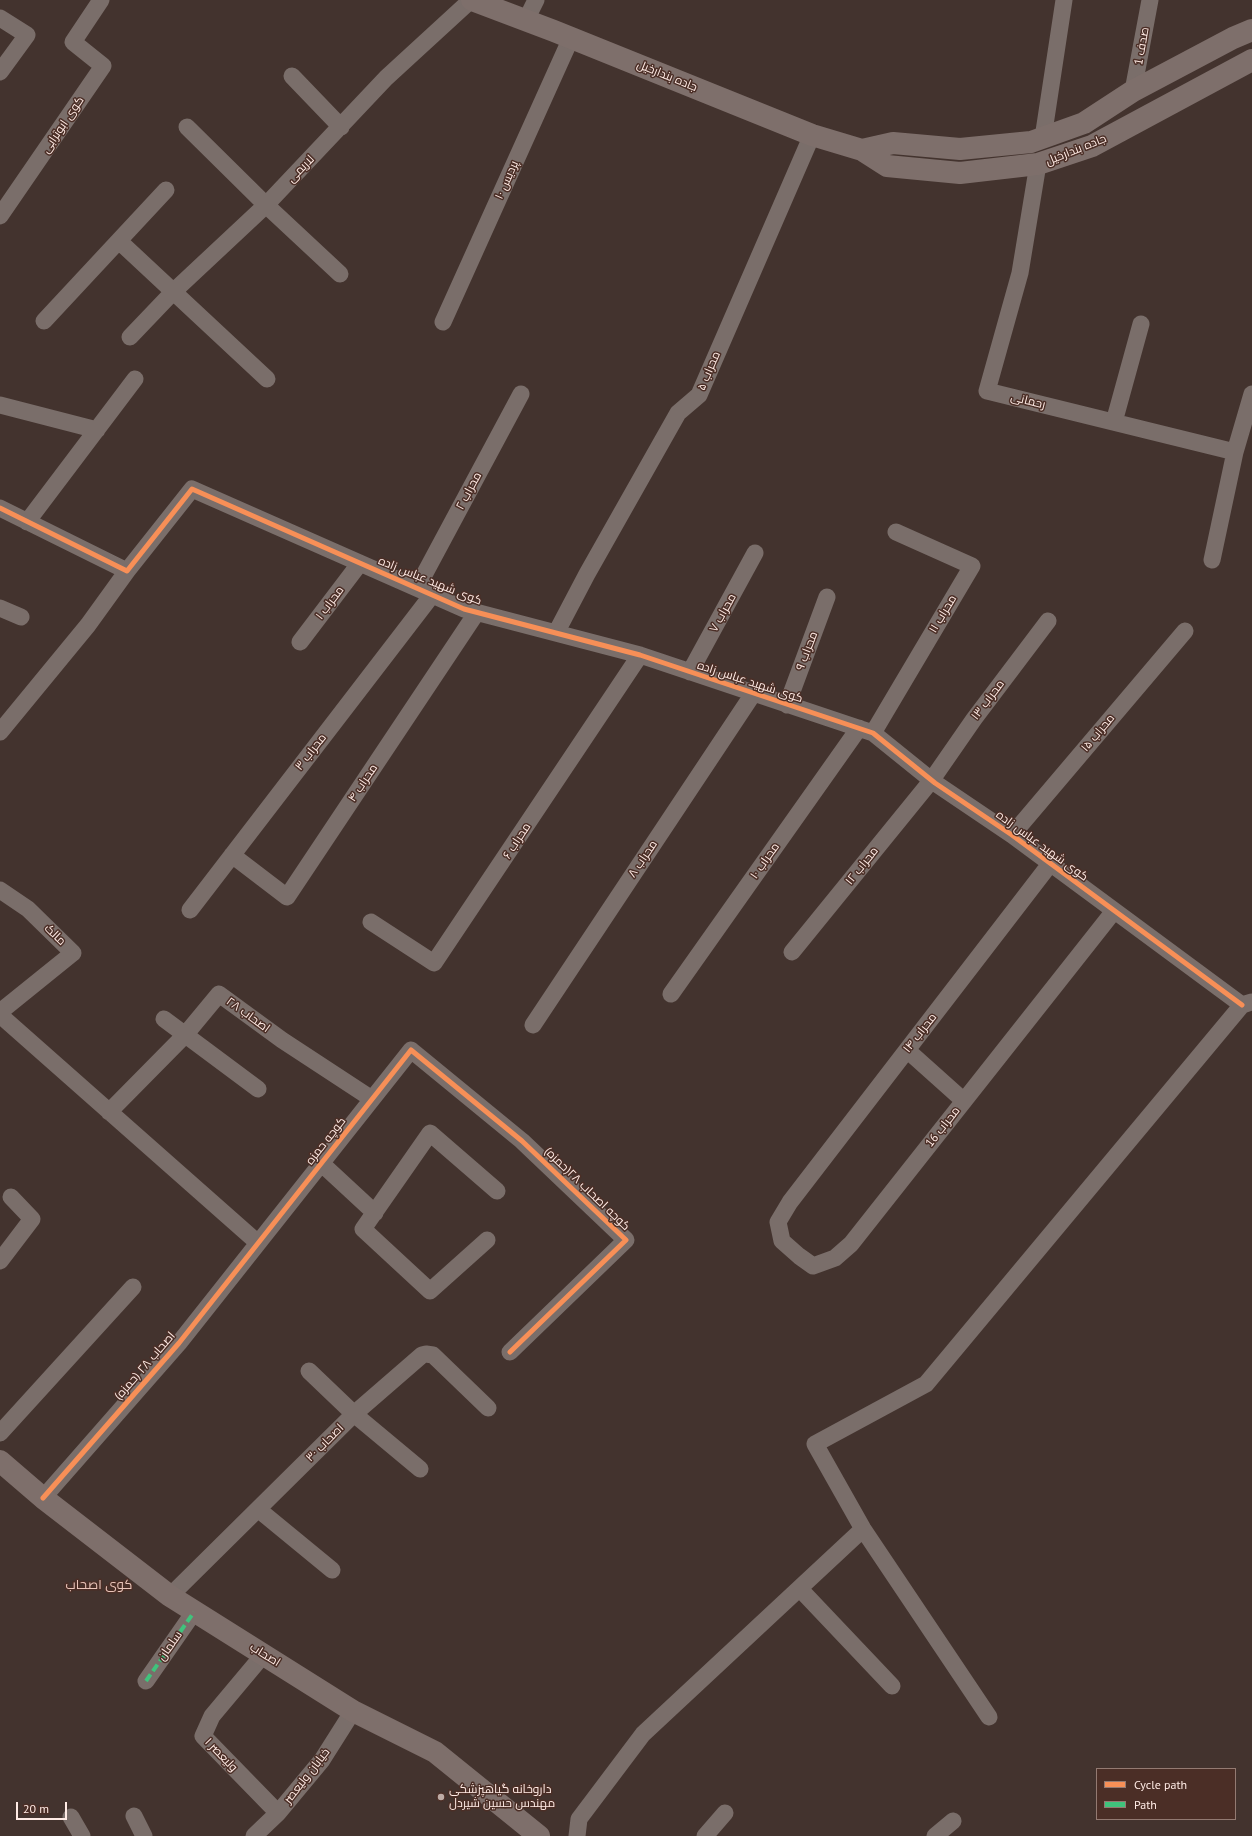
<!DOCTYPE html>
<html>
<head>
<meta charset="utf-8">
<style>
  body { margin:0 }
  #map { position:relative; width:1252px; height:1836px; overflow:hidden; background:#43332e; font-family:"PT Sans",sans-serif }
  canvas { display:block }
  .legend { position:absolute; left:1096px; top:1768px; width:140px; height:52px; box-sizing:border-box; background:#4b2e26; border:1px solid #937a72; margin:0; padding:5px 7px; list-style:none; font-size:12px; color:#ffebe5 }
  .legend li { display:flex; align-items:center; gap:8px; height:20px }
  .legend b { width:20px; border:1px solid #937a72 }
  .scale { position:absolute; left:16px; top:1802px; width:51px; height:18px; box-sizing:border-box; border:2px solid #ffebe5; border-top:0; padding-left:5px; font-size:12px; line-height:14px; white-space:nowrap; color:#ffebe5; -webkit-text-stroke:3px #4b2e26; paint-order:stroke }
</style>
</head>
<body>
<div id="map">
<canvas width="1252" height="1836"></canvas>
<ul class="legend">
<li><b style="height:5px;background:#f78f57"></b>Cycle path</li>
<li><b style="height:5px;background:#40c37c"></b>Path</li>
</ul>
<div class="scale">20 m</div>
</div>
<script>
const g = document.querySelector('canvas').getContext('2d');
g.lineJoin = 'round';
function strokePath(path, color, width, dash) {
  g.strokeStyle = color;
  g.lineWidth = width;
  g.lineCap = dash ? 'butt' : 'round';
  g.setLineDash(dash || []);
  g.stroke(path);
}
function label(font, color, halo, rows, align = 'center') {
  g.font = font + ' "PT Sans",Cairo,sans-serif';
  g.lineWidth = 3;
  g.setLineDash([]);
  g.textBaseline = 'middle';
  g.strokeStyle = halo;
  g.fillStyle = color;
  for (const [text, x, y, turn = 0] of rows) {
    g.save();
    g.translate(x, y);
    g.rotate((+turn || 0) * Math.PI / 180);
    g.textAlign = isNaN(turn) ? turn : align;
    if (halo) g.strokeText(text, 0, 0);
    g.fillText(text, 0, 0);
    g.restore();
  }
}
strokePath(new Path2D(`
  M 0,18 L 27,35 L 0,72
  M 526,20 L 536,0
  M 292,76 L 341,127
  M 1133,91 L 1150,0
  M 187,127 L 266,205 L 340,274
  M 1043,138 L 1064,0
  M 1038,164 L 1020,273 L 987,391 L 1235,452 L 1252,394
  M 0,216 L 103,66 L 73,42 L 101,0
  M 119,241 L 267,379
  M 44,321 L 166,190
  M 443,322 L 571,38
  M 130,337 L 173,292 L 266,205 L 386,78 L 471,0
  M 0,405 L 97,430
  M 1114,422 L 1141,324
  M 0,508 L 127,571 L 192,489 L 464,609 L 640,655 L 873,733 L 935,783 L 1012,835 L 1242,1005
  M 27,522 L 135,379
  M 1212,560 L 1235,452
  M 417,588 L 521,394
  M 0,608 L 21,617
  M 556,633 L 587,574 L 678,413 L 699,395 L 812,135
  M 300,642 L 360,563
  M 690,672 L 755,553
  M 787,705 L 827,597
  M 0,732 L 88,625 L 127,571
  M 873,733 L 972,566 L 896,532
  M 1012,835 L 1185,631
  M 232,855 L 287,897 L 477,612
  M 1050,864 L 790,1202 L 778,1222 L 782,1241 L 799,1256 L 813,1266 L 835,1258 L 851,1244 L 1114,911
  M 0,890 L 28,909 L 73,953 L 0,1012
  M 190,910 L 432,595
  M 371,922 L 434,963 L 640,655
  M 792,952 L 931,781 L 974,719 L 1048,621
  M 671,994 L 859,728
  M 0,1015 L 258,1243
  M 164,1019 L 258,1089
  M 533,1025 L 753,694
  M 907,1050 L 964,1101
  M 109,1112 L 185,1035 L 219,994 L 282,1040 L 372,1099
  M 321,1163 L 375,1213
  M 487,1240 L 430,1291 L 363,1229 L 430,1133 L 497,1191
  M 0,1261 L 32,1219 L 11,1197
  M 309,1371 L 354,1414 L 420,1469
  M 0,1433 L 133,1287
  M 43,1498 L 179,1343 L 411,1050 L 522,1141 L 626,1240 L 510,1352
  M 259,1510 L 332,1570
  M 800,1589 L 892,1686
  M 170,1596 L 354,1414 L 422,1355 L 426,1354 L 433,1355 L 488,1408
  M 264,1654 L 212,1716 L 203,1736 L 278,1813
  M 146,1681 L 194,1612
  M 989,1717 L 863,1529 L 815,1444 L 926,1384 L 1242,1005 L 1252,1002
  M 134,1816 L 144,1836
  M 71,1817 L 82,1836
  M 254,1836 L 278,1813 L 322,1760 L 353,1711
  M 577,1836 L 579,1819 L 643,1734 L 863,1529
  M 705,1836 L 725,1813
  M 935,1836 L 953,1821`), '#7a6e6a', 17);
strokePath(new Path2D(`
  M 472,0 L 554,31 L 812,135 L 862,150 L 887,166 L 960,173 L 1038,164 L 1092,146 L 1252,60
  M 862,150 L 893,143 L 960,149 L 1031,142 L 1084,123 L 1133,91 L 1233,38 L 1252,30
  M 0,1461 L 43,1498 L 170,1596 L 353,1711 L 435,1752 L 539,1836`), '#7e6f6b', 22);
strokePath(new Path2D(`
  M 146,1681 L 194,1612`), '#40c37c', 4, [8, 4]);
strokePath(new Path2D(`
  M 0,508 L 127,571 L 192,489 L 464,609 L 640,655 L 873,733 L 935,783 L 1012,835 L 1242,1005
  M 43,1498 L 179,1343 L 411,1050 L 522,1141 L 626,1240 L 510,1352`), '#f78f57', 5);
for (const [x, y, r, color] of [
  [441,1797,4,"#bdaba5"]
]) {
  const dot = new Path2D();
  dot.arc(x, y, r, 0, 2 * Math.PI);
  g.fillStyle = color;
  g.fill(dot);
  strokePath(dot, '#4b2e26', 1.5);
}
label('12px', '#ffebe5', '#4b2e26', [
  ["صدف 1",1142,46,-80],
  ["جاده بندارخیل",667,76,22],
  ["کوی ابوترابی",63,125,-56],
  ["جاده بندارخیل",1076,150,-22],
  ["لاریمی",301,169,-46],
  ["پردیس ۱۰",507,180,-66],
  ["محراب ۵",709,371,-67],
  ["رحمانی",1028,401,14],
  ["محراب ۲",469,491,-62],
  ["کوی شهید عباس زاده",430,581,22],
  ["محراب ۱",330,603,-53],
  ["محراب ۷",723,613,-61],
  ["محراب ۱۱",943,614,-59],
  ["محراب ۹",807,651,-69],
  ["کوی شهید عباس زاده",750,682,18],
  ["محراب ۱۳",988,700,-53],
  ["محراب ۱۵",1098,733,-50],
  ["محراب ۳",311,752,-52],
  ["محراب ۴",363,783,-56],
  ["محراب ۶",517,841,-57],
  ["کوی شهید عباس زاده",1042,846,36],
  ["محراب ۸",643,859,-56],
  ["محراب ۱۰",765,861,-55],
  ["محراب ۱۲",862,866,-51],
  ["مالک",55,935,44],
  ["اصحاب ۲۸",248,1015,36],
  ["محراب ۱۴",920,1033,-52],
  ["محراب 16",943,1127,-52],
  ["کوچه حمزه",326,1141,-52],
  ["کوچه اصحاب ۲۸(حمزه)",587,1189,44],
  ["اصحاب ۲۸ (حمزه)",145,1366,-49],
  ["اصحاب ۳۰",325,1443,-45],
  ["سلمان",170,1646,-55],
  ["اصحاب",265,1655,32],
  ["ولیعصر ۱",221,1755,46],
  ["خیابان ولیعصر",307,1776,-52]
]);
label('12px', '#ffebe5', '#4b2e26', [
  ["داروخانه گیاهپزشکی",449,1790],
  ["مهندس حسین شیردل",449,1804]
], 'left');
label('13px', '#eac5ba', '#4b2e26', [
  ["کوی اصحاب",99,1585]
]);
</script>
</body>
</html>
